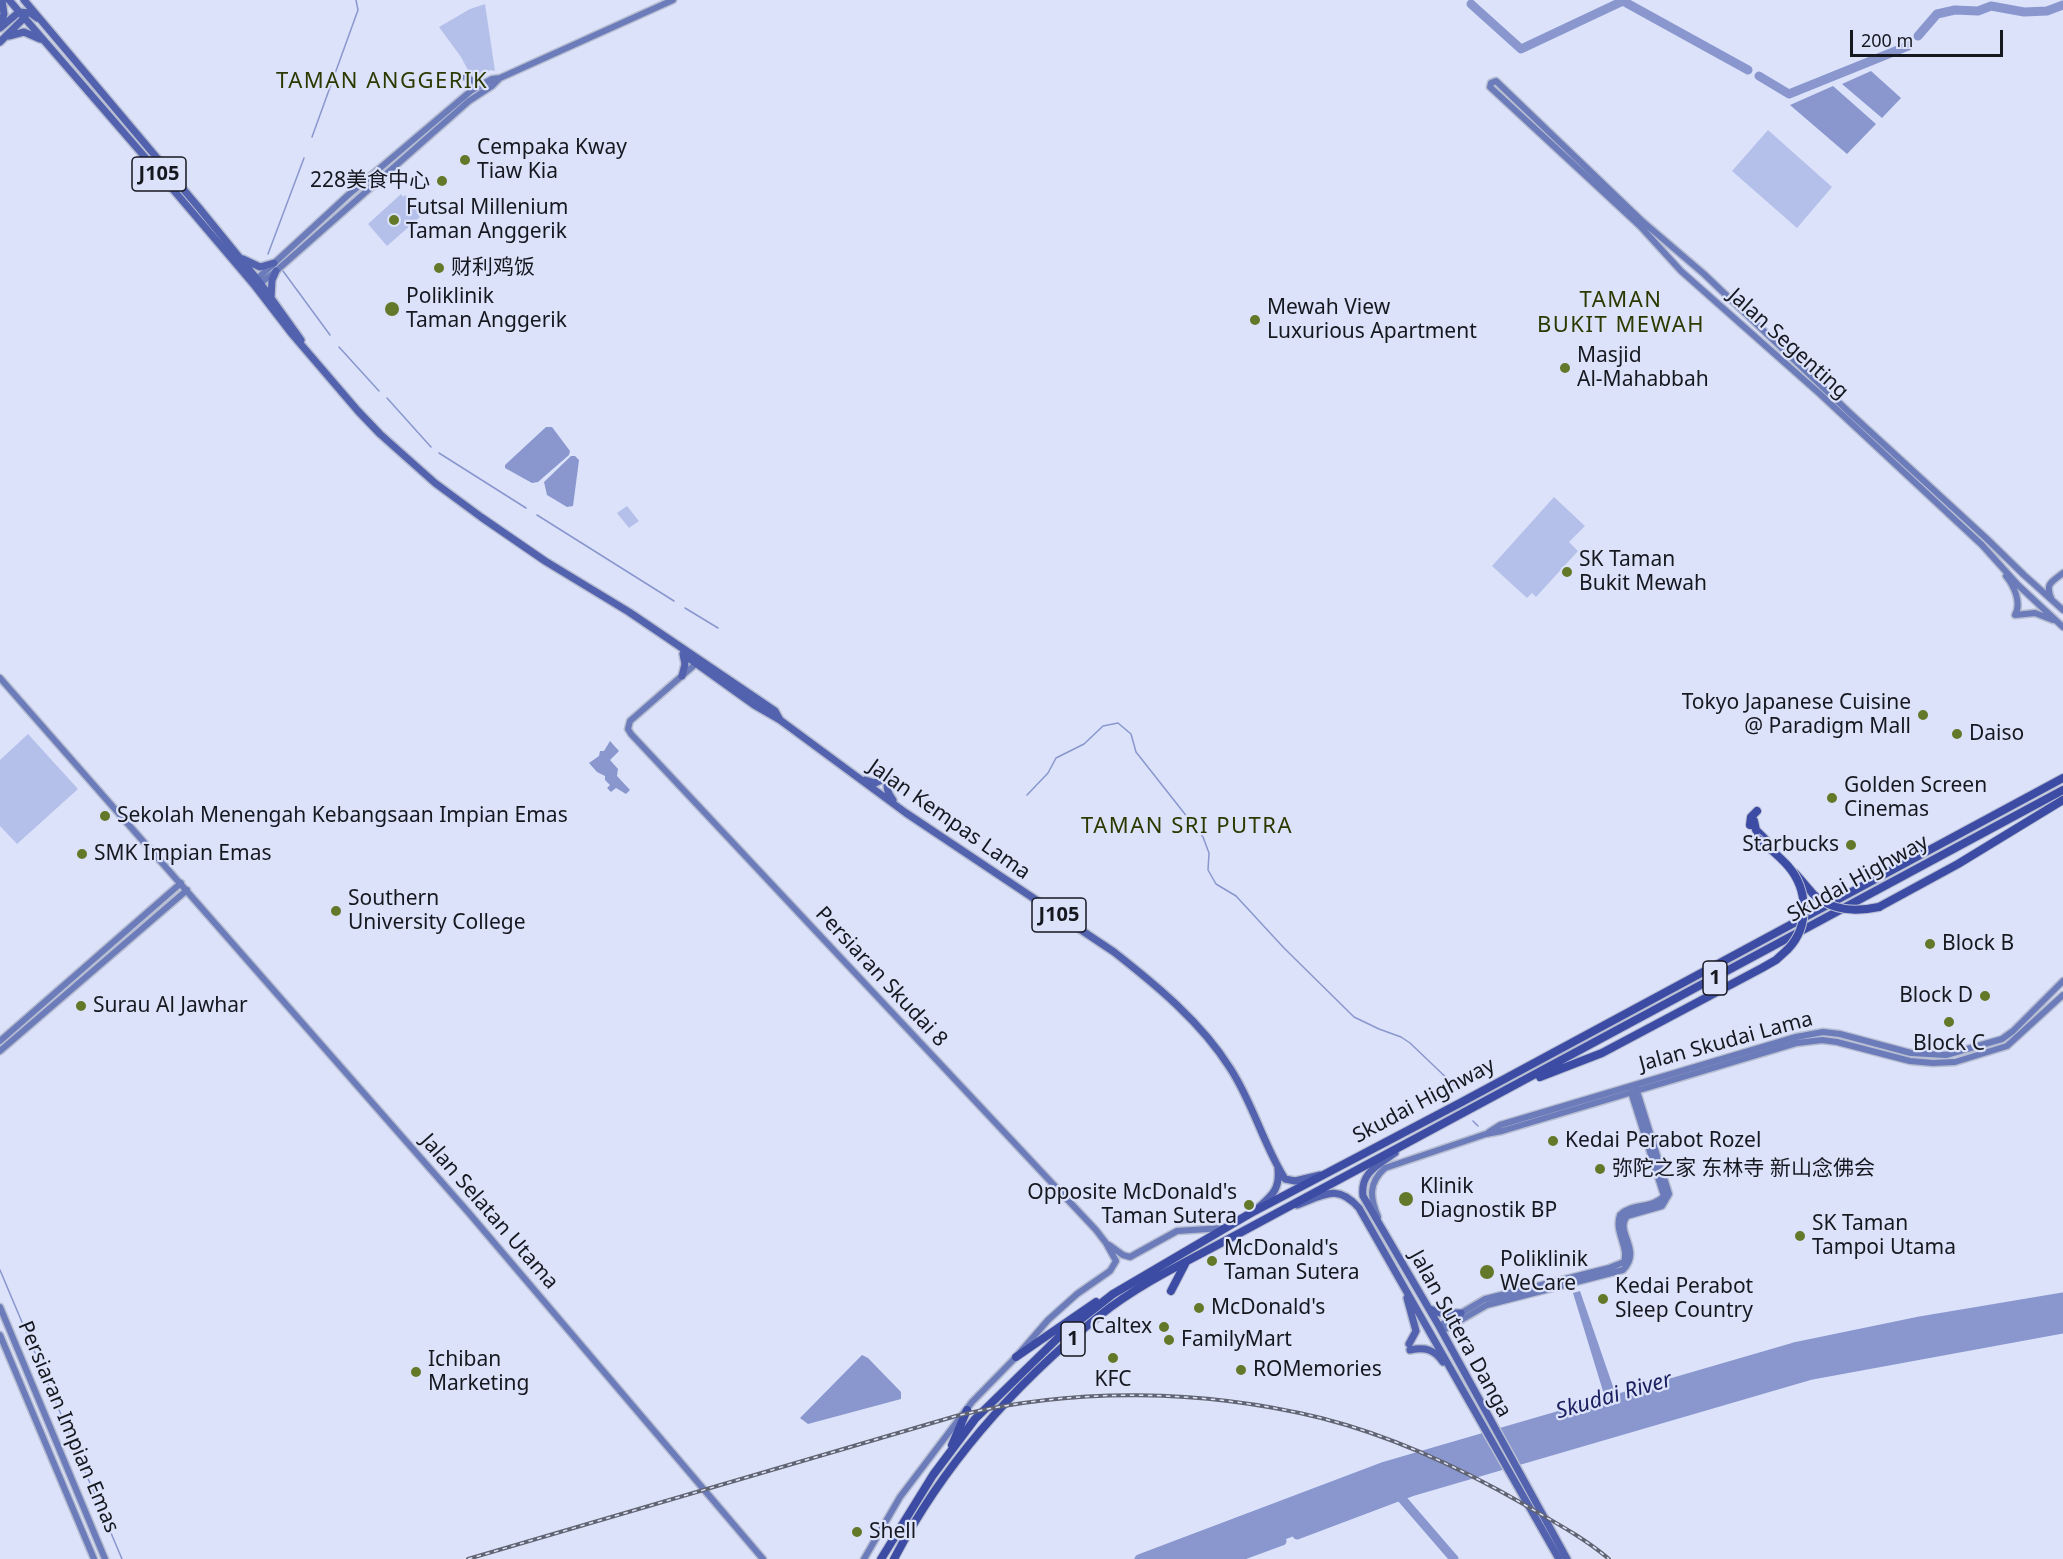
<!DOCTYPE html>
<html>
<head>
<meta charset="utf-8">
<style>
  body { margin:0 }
  #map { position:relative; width:2063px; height:1559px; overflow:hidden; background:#dce2f9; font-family:"Noto Sans",sans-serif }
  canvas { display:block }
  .scale { position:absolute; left:1850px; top:30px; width:153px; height:27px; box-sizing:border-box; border:3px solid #161820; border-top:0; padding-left:8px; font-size:18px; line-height:21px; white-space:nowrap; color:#161820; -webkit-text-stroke:4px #dce2f9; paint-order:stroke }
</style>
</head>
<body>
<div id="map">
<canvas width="2063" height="1559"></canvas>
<div class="scale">200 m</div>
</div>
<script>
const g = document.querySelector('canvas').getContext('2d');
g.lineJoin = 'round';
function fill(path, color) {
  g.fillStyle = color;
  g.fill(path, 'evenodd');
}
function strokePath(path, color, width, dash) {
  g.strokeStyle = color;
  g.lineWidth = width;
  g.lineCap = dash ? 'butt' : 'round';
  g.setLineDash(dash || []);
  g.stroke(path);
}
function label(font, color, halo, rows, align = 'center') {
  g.font = font + ' "Noto Sans","Noto Sans SC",sans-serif';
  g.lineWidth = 4.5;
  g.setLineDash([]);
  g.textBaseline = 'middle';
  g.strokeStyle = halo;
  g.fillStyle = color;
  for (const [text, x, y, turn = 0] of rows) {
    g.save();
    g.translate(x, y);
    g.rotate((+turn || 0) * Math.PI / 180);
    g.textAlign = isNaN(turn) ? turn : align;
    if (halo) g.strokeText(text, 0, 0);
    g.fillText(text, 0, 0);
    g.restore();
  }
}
fill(new Path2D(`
  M 485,4 L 495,71 L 491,70 L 475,77 L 469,72 L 461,57 L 439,27 L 470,9 Z
  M 1768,130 L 1832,187 L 1797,228 L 1732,171 Z
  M 401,194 L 403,197 L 405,195 L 419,211 L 417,213 L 420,217 L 387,246 L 368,224 Z
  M 1554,497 L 1585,526 L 1569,542 L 1578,551 L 1536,597 L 1532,593 L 1527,598 L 1492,566 Z
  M 627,506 L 639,521 L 629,528 L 617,513 Z
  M 28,734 L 78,789 L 17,844 L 0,826 L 0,760 Z`), '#b4c0ea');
fill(new Path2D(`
  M 1871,71 L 1901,98 L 1882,118 L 1842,84 Z
  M 1833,86 L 1876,124 L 1847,154 L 1790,105 Z
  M 546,427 L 552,427 L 570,451 L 569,455 L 538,482 L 532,483 L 505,468 L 505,465 Z
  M 571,456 L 575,456 L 579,460 L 573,506 L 567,507 L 547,495 L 544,482 Z
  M 610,741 L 619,751 L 610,760 L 618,769 L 617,776 L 630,790 L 626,794 L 616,788 L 611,792 L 607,788 L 610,785 L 605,780 L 605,776 L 597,772 L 589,763 L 599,756 L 600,751 L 604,751 Z
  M 1580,1291 L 1617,1398 L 1794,1347 L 1920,1321 L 2063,1297 L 2063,1329 L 1812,1375 L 1411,1492 L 1233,1559 L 1139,1559 L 1385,1466 L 1606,1401 L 1573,1293 Z
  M 862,1355 L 868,1358 L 901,1392 L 901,1399 L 808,1424 L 800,1418 Z`), '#8997ce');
strokePath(new Path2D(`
  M 312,137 L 358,10 L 356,0
  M 268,254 L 304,158
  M 283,271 L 330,335
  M 339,347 L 379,391
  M 387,398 L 431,447
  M 439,453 L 526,508
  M 537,515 L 674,601
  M 685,608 L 718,628
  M 1027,795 L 1048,773 L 1056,758 L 1084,744 L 1103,726 L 1118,723 L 1131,734 L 1136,752 L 1203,837 L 1209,853 L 1208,870 L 1216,884 L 1236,896 L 1284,948 L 1354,1017 L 1379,1029 L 1401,1037 L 1410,1043 L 1454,1085
  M 1473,1121 L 1478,1126
  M 0,1270 L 122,1559`), '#8997ce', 1.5);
strokePath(new Path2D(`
  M 1471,4 L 1521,49 L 1623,1 L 1748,70
  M 1918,36 L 1937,14 L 1955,10 L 1978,11 L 1991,6 L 2024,12 L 2047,11 L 2063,5
  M 1759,76 L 1789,94 L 1908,46
  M 1397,1493 L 1454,1559
  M 1297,1535 L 1411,1492 L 1812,1375 L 2063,1329
  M 1139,1559 L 1385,1466 L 1794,1347 L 1920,1321 L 2063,1297
  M 1233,1559 L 1282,1541`), '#8997ce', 9);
const secondary = new Path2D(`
  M 465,77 L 476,82 L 484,83
  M 256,284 L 257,279 L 347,196 L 472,90 L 492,79 L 500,78 L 673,0
  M 257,286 L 276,271 L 469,101 L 492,86 L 499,79
  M 2006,576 C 2014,586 2022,603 2015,615 L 2035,613 L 2053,620
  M 2051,598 C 2045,583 2052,582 2063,573
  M 2063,610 L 2024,575 L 1986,538 L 1851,414 L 1704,274 L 1642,221 L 1496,81 L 1491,83 L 1490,87 L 1640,226 L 1681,271 L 1820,394 L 1982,545 L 2018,585 L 2063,627
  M 699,661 L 630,721 L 628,729 L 631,734 L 1096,1230 L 1106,1243 L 1116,1261 L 1110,1271 L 1077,1294 L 1048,1320 L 1016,1357 L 972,1402 L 900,1497 L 864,1559
  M 0,678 L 468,1212 L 763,1559
  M 0,1041 L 181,883
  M 0,1051 L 187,890
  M 1489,1132 L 1500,1125 L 1796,1037 L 1823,1032 L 1840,1034 L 1911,1053 L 1946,1055 L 2002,1039 L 2013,1031 L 2063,981
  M 1378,1217 C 1370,1198 1368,1183 1385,1168 L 1486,1134 L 1502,1131 L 1797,1043 L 1822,1040 L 1837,1042 L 1910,1061 L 1933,1063 L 1955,1062 L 2007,1046 L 2063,995
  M 1109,1245 L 1123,1255 L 1130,1257 L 1177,1231 L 1223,1228
  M 0,1307 L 105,1559
  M 1439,1326 L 1485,1299 L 1609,1268 L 1624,1262 C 1629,1246 1614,1232 1620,1215 C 1631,1203 1653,1209 1664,1196 L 1631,1092
  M 1442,1331 L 1487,1305 L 1623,1270 C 1643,1250 1614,1232 1627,1216 L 1662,1206 L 1669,1194 L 1636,1088
  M 0,1335 L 94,1559`);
const primary = new Path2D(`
  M 9,0 L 176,193 L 255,286 L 292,334 L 358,411 L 380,434 L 435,483 L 481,517 L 545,561 L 629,612 L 775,711 L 780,720
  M 24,0 L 200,209 L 261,284 L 301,340
  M 0,25 L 4,14 L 2,0
  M 0,28 L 19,12 L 30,13 L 37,18
  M 9,36 L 24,32 L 40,39
  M 0,42 L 25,17
  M 243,259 L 260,267 L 274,263
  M 271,298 L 272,280 L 276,271
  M 687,657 L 754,705 L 780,720 L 906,813 L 1114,952 C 1156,985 1201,1022 1230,1068 C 1253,1103 1263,1144 1285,1179 L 1295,1181 L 1320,1175
  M 682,676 L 685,664 L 683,654
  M 888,777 C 886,787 887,792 893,800
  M 865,780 L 875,783 L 888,777
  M 1395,1153 C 1378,1165 1360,1173 1363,1196 L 1439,1326 L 1567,1559
  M 1297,1205 C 1324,1195 1337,1183 1359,1208 L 1559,1559
  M 1259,1207 C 1273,1195 1280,1188 1278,1169
  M 1407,1298 L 1416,1331 L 1409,1344
  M 1430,1309 L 1440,1313 L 1461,1313
  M 1410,1350 C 1425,1347 1434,1349 1443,1362`);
const highway = new Path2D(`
  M 1754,821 L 1756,830 L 1772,846
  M 1750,825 L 1751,817 L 1757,811
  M 1795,873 L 1814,895
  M 1879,907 L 1958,864 L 2063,800
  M 1540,1077 L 1602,1053 L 1762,968 L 1776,960 L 1788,949
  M 1171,1291 L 1185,1264
  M 1016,1357 L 1096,1302
  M 952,1445 L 967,1410
  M 881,1559 L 933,1475 L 975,1419 L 1062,1334 L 1113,1294 L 1251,1213 L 1460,1103 L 2063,778
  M 894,1559 C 943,1465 1016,1383 1099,1316 C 1140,1283 1190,1260 1236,1235 L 2063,790`);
strokePath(secondary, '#b8bed2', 9);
strokePath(primary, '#b8bed2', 10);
strokePath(highway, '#b8bed2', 10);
strokePath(secondary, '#6c7cba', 6);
strokePath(primary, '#5262ae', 7);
strokePath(highway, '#3c4ba3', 8);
const rail = new Path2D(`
  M 468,1559 L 956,1416 C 1074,1387 1203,1389 1321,1418 C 1392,1436 1461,1468 1525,1505 C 1554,1522 1583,1537 1609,1559`);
strokePath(rail, '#616472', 4);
strokePath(rail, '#dce2f9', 1.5, [4.5]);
const highwayBridge = new Path2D(`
  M 1756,837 C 1767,846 1779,856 1788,866 C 1808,889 1810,926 1788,949
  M 1814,895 C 1833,911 1855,912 1879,907`);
strokePath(highwayBridge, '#b8bed2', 10, []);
strokePath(highwayBridge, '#3c4ba3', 8);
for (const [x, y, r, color] of [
  [465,160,6,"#637828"],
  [442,181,6,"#637828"],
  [394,220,6,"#637828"],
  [439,268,6,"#637828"],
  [392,309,8,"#637828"],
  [1255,320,6,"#637828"],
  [1565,368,6,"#637828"],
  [1567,572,6,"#637828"],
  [1923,715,6,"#637828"],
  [1957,734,6,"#637828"],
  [1832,798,6,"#637828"],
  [105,816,6,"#637828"],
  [1851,845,6,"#637828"],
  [82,854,6,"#637828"],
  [336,911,6,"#637828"],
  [1930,944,6,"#637828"],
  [1985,996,6,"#637828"],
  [81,1006,6,"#637828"],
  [1949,1022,6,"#637828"],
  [1553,1141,6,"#637828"],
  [1600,1169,6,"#637828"],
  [1406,1199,8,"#637828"],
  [1249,1205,6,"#637828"],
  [1800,1236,6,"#637828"],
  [1212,1261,6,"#637828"],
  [1487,1272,8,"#637828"],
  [1603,1299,6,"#637828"],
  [1199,1308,6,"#637828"],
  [1164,1327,6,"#637828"],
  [1169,1340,6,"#637828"],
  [1113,1358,6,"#637828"],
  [1241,1370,6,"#637828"],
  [416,1372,6,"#637828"],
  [857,1532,6,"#637828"]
]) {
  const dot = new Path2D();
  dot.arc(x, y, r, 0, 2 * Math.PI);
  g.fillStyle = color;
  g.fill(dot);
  strokePath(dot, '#dce2f9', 2);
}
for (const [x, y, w] of [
  [159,174,54],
  [1059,915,54],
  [1715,978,24],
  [1073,1339,24]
]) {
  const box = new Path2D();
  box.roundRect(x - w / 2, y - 17, w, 34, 4.5);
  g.fillStyle = '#dce2f9';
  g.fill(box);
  strokePath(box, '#161820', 1.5);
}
label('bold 20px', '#161820', null, [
  ["J105",159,174],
  ["J105",1059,915],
  ["1",1715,978],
  ["1",1073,1339]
]);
label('21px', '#161820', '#dce2f9', [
  ["Cempaka Kway",477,148],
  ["Tiaw Kia",477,172],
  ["228美食中心",430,181,"right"],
  ["Futsal Millenium",406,208],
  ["Taman Anggerik",406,232],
  ["财利鸡饭",451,268],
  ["Poliklinik",406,297],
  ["Taman Anggerik",406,321],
  ["Mewah View",1267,308],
  ["Luxurious Apartment",1267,332],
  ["Masjid",1577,356],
  ["Al-Mahabbah",1577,380],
  ["SK Taman",1579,560],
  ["Bukit Mewah",1579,584],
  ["Tokyo Japanese Cuisine",1911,703,"right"],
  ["@ Paradigm Mall",1911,727,"right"],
  ["Daiso",1969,734],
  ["Golden Screen",1844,786],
  ["Cinemas",1844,810],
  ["Sekolah Menengah Kebangsaan Impian Emas",117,816],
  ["Starbucks",1839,845,"right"],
  ["SMK Impian Emas",94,854],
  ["Southern",348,899],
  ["University College",348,923],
  ["Block B",1942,944],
  ["Block D",1973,996,"right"],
  ["Surau Al Jawhar",93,1006],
  ["Block C",1949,1044,"center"],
  ["Kedai Perabot Rozel",1565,1141],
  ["弥陀之家 东林寺 新山念佛会",1612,1169],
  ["Klinik",1420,1187],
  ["Diagnostik BP",1420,1211],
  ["Opposite McDonald's",1237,1193,"right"],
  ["Taman Sutera",1237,1217,"right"],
  ["SK Taman",1812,1224],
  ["Tampoi Utama",1812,1248],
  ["McDonald's",1224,1249],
  ["Taman Sutera",1224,1273],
  ["Poliklinik",1500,1260],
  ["WeCare",1500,1284],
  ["Kedai Perabot",1615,1287],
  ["Sleep Country",1615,1311],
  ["McDonald's",1211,1308],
  ["Caltex",1152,1327,"right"],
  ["FamilyMart",1181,1340],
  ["Ichiban",428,1360],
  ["Marketing",428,1384],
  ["ROMemories",1253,1370],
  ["KFC",1113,1380,"center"],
  ["Shell",869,1532]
], 'left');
label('21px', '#161820', '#dce2f9', [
  ["Jalan Segenting",1788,344,42],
  ["Jalan Kempas Lama",949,820,35],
  ["Skudai Highway",1858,879,-29],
  ["Persiaran Skudai 8",881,977,47],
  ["Jalan Skudai Lama",1726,1042,-15],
  ["Skudai Highway",1424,1101,-28],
  ["Jalan Selatan Utama",489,1212,49],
  ["Jalan Sutera Danga",1460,1334,61],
  ["Persiaran Impian Emas",68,1427,67]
]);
g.letterSpacing = '1.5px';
label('22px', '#2c3900', '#dce2f9', [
  ["TAMAN ANGGERIK",382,82],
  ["TAMAN",1621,301],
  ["BUKIT MEWAH",1621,326],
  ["TAMAN SRI PUTRA",1187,827]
]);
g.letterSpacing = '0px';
label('italic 22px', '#1a2060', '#dce2f9', [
  ["Skudai River",1614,1396,-16]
]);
</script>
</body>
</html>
